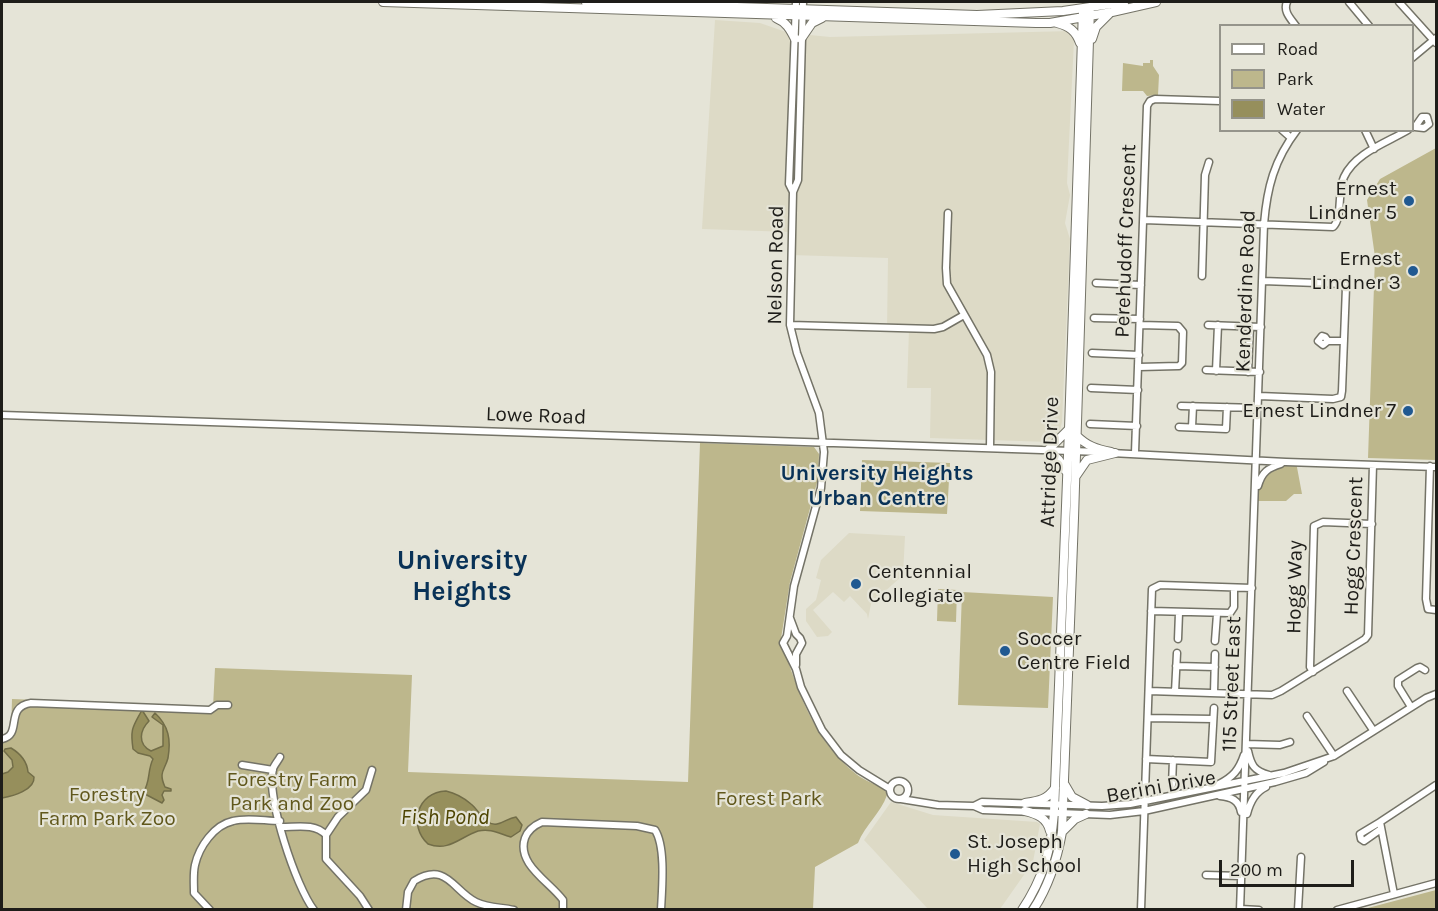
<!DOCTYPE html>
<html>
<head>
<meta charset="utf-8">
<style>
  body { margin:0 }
  #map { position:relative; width:1438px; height:911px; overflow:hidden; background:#e5e4d7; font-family:Karla,sans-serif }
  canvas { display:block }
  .frame { position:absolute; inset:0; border:3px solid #1e1d19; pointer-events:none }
  .legend { position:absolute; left:1219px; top:24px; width:195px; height:108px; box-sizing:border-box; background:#e5e4d7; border:2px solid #95948b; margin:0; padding:8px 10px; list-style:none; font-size:18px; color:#1e1d19 }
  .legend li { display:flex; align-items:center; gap:12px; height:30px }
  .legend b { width:30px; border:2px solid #95948b }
  .scale { position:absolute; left:1219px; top:860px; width:135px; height:27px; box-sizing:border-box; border:3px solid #1e1d19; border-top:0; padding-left:8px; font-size:18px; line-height:21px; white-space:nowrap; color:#1e1d19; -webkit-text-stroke:4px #e5e4d7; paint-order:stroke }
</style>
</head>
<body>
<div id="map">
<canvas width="1438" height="911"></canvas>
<div class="frame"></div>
<ul class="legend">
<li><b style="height:8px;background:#fff"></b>Road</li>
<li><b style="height:16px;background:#bdb78c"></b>Park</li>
<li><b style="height:16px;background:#968f5c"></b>Water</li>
</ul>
<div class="scale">200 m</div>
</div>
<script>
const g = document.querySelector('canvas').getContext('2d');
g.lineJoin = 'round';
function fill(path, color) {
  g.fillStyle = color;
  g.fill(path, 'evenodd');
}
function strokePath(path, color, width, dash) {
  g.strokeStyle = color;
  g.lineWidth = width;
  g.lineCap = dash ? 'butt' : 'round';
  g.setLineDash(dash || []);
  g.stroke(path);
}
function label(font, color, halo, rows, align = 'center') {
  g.font = font + ' Karla,sans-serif';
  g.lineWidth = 4.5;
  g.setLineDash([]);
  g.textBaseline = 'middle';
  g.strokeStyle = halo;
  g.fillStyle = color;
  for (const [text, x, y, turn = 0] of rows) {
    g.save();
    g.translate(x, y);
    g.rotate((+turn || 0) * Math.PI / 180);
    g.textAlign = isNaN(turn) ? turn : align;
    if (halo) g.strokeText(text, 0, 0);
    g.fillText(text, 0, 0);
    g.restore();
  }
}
fill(new Path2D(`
  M 715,20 L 760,23 L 789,33 L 830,37 L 1072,31 L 1074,40 L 1067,183 L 1070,195 L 1065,223 L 1070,239 L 1062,422 L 1060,430 L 1049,442 L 930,438 L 931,388 L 907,388 L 909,330 L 887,329 L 888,258 L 791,255 L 791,232 L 702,229 Z
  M 849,533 L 905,536 L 903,575 L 871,604 L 868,619 L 867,614 L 850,596 L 844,602 L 833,592 L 813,610 L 832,632 L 828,636 L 817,637 L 806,621 L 806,609 L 816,600 L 821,580 L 816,578 L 821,560 Z
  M 891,802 L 933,815 L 1037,822 L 1040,824 L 1032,867 L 1026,872 L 1000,909 L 928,909 L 864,840 Z`), '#dddac6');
fill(new Path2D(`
  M 1150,60 L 1153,60 L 1153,66 L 1159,75 L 1158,95 L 1147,96 L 1143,91 L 1122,91 L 1123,63 L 1143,66 L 1143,63 L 1150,63 Z
  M 1436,148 L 1436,460 L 1368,458 L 1375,257 L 1367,200 L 1380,179 Z
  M 700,443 L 814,447 L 819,454 L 818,479 L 790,582 L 780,645 L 785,652 C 800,698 817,743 856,774 C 865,781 875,784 885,789 L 887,795 C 881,813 865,825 858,843 L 815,867 L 813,909 L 2,909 L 2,735 L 11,735 L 12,699 L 213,707 L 215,668 L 412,675 L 408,772 L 688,782 Z
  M 862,460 L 950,463 L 947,514 L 860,511 Z
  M 1296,462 L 1302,494 L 1294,494 L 1286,501 L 1255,501 C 1256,470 1270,467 1296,462 Z
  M 938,589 L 957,590 L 956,622 L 937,621 Z
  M 962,592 L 1053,597 L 1048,708 L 958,705 Z
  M 1436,890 L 1436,909 L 1364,909 Z`), '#bdb78c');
const water = new Path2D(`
  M 142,710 L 149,721 C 140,730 137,744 151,751 L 163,746 L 163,725 L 152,717 L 155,713 C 169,726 171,740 168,758 C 165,770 158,772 165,787 L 171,789 L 171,791 L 164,791 L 162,795 L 164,800 L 162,803 L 143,793 C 151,781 147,771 153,759 L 150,756 L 138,753 L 133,749 C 130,728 133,727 142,710 Z
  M 11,748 C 21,754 27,761 28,772 L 34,777 C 35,790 13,796 2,798 L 2,774 L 8,772 L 13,767 L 12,760 L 4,751 L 5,749 Z
  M 446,791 C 455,793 464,798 471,804 C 479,810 485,826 497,824 C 504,823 508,818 516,817 L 522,825 L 520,831 L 511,837 C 500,834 491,828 478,831 C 460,837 449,852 428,844 C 408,826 417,792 446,791 Z`);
fill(water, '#968f5c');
strokePath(water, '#726d48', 1.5);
const minor = new Path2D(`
  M 803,2 L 798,180 L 793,192 L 790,325 L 797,353 L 819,413 L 824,452 L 821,488 L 794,586 L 787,636 L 783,643 L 796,669 L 801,687 L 822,730 L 841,755 L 859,770 L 890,789
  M 1287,2 C 1283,11 1290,18 1296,26
  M 1349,2 L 1369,26
  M 1399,2 L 1436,43
  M 1412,58 L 1436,38
  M 1422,117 L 1427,117 L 1429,124 L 1424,128 L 1415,127 Z
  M 1282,130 L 1291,138
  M 1365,130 L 1374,149
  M 793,192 L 789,184 L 796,2
  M 948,213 L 946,268 L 947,284 L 987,355 L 991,372 L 990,448
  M 1144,220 L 1333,227 C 1343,218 1337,192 1344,177 C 1355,153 1386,143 1408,130
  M 1202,276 L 1205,175 L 1209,162
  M 1096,283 L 1141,285
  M 1094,318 L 1140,319
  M 790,325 L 934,329 L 943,327 L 964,315
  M 1208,325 L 1261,327
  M 1328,341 L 1323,345 L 1318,341 L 1322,336 L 1325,337 L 1328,341 L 1344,341
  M 1092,353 L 1139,355
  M 1139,367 L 1179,366 L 1182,363 L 1183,332 L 1178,326 L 1140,325
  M 1206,370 L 1260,372
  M 1216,371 L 1218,325
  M 1248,372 L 1250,326
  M 1091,388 L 1138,390
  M 1259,396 L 1333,399 L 1341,397 L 1342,391 L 1346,287 L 1344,284 L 1263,281
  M 1181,406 L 1258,408
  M 2,415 L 1101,452
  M 1090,424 L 1137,426
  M 1179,427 L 1226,429 L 1227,407
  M 1192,427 L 1193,406
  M 1111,453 L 1286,462 L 1436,467
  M 1135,453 L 1147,106 L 1150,101 L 1155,99 L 1220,101
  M 1430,466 L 1426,599 L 1428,609 L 1436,610
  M 1258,486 C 1262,472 1268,468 1281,464
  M 1151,611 L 1230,613 L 1234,607 L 1234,588
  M 790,618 L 796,634 L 800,638 L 802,643 L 796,654 L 796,665
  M 1178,639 L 1179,613
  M 1215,641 L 1217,614
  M 1176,666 L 1215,667
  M 1313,672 L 1310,667 L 1314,526 L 1323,522 L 1372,524
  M 1149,691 L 1272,695 L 1281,691 L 1365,639 L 1368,635 L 1373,465
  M 1347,691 L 1373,730
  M 1175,692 L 1177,653
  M 1214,693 L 1215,654
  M 1411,707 L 1398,686 L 1398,680 L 1417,668 L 1420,667 L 1425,670
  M 1307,716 L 1334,756
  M 1148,718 L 1213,719
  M 2,739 C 23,735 4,707 31,703 L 210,710 L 217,705 L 228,705
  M 1246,744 L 1280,745 L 1290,742
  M 1248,751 C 1251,765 1254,771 1269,775
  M 280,757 C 278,761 274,765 273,769 C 266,797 296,887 314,910
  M 1146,759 L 1211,762 L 1214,708
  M 242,765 L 273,770
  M890 790a9 9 0 1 1 18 0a9 9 0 1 1-18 0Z
  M 1219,784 C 1233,777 1239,770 1244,755
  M 1172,785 L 1173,760
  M 1220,796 C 1231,797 1239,800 1241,812
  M 901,799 L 938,805 L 974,806 L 983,810 L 1110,815 L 1144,811 L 1275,782 L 1306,773 L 1324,762
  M 974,806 L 982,802 L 1102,806 L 1130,804 L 1284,773 L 1334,756 L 1426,698 L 1436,694
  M 1247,814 C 1250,802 1255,792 1266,787
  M 1380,822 L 1360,834 L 1361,839 L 1364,841 L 1381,829
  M 282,827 C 297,827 315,823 326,835 L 326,859 L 360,896 L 369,910
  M 326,835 L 338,817 L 366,790 L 372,770
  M 1206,875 L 1241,876
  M 1394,894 L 1380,822 L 1436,785
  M 1240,909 L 1259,910
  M 210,910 L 194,893 C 194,883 193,874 195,865 C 199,847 214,825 233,821 C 247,817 265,821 280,821
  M 406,910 L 408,892 L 414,881 C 447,861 453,891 476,902 C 489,908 500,907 514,910
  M 563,910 L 563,900 C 550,882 516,864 525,838 C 528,830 535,825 542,822 L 637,826 L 655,830 C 666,847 662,889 661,910
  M 1141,910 L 1152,589 L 1160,585 L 1252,588
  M 1240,910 L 1264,224 C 1267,188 1274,160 1297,130
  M 1298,910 L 1301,857
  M 1337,910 L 1436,883`);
const major = new Path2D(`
  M 383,2 L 1036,23 L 1050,23 L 1112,12 L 1156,2
  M 586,2 L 977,15 L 1063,11 L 1124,2
  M 776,18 C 786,22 790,29 795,39
  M 1057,23 C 1069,26 1076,31 1080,43
  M 801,39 L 812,23 L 822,18
  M 1092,39 L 1096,27 L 1110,13
  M 1076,435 C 1087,446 1096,449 1111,452
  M 1067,473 L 1059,460 L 1048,450 L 1069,429
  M 1076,476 L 1087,460 L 1115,453
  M 1065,785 L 1072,797 L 1087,805
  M 1025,803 C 1038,801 1047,800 1055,788
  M 1025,811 C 1037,814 1047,818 1050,831
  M 1062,832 L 1075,819 L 1086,814
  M 1022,910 C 1043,879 1051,850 1054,813 L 1069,429 L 1083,9
  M 1033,910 C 1049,886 1057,860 1062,832 L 1074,518 L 1090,8`);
strokePath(minor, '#747367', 9);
strokePath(major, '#747367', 10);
strokePath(minor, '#fff', 6);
strokePath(major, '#fff', 8);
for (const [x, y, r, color] of [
  [1409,201,6,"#205991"],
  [1413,271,6,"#205991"],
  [1408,411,6,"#205991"],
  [856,584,6,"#205991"],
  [1005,651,6,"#205991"],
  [955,854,6,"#205991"]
]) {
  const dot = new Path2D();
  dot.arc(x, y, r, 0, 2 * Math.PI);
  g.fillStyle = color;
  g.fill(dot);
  strokePath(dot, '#e5e4d7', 2);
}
label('21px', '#1e1d19', '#e5e4d7', [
  ["Ernest",1397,189],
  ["Lindner 5",1397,213],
  ["Ernest",1401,259],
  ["Lindner 3",1401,283],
  ["Ernest Lindner 7",1396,411],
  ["Centennial",868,572,"left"],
  ["Collegiate",868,596,"left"],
  ["Soccer",1017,639,"left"],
  ["Centre Field",1017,663,"left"],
  ["St. Joseph",967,842,"left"],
  ["High School",967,866,"left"]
], 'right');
label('21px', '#1e1d19', '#e5e4d7', [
  ["Perehudoff Crescent",1126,241,-88],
  ["Nelson Road",776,265,-89],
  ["Kenderdine Road",1246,291,-88],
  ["Lowe Road",536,416,2],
  ["Attridge Drive",1050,462,-88],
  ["Hogg Crescent",1354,546,-88],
  ["Hogg Way",1295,587,-89],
  ["115 Street East",1232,684,-88],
  ["Berini Drive",1161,787,-10]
]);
label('21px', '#60571b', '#e5e4d7', [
  ["Forestry Farm",292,780],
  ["Park and Zoo",292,804],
  ["Forestry",107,795],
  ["Farm Park Zoo",107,819],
  ["Forest Park",769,799]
]);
label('bold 22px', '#093257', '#e5e4d7', [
  ["University Heights",877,474],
  ["Urban Centre",877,499]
]);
label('italic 22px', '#4d4401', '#e5e4d7', [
  ["Fish Pond",445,818]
]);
label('bold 27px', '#093257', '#e5e4d7', [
  ["University",462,561],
  ["Heights",462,592]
]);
</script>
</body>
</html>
